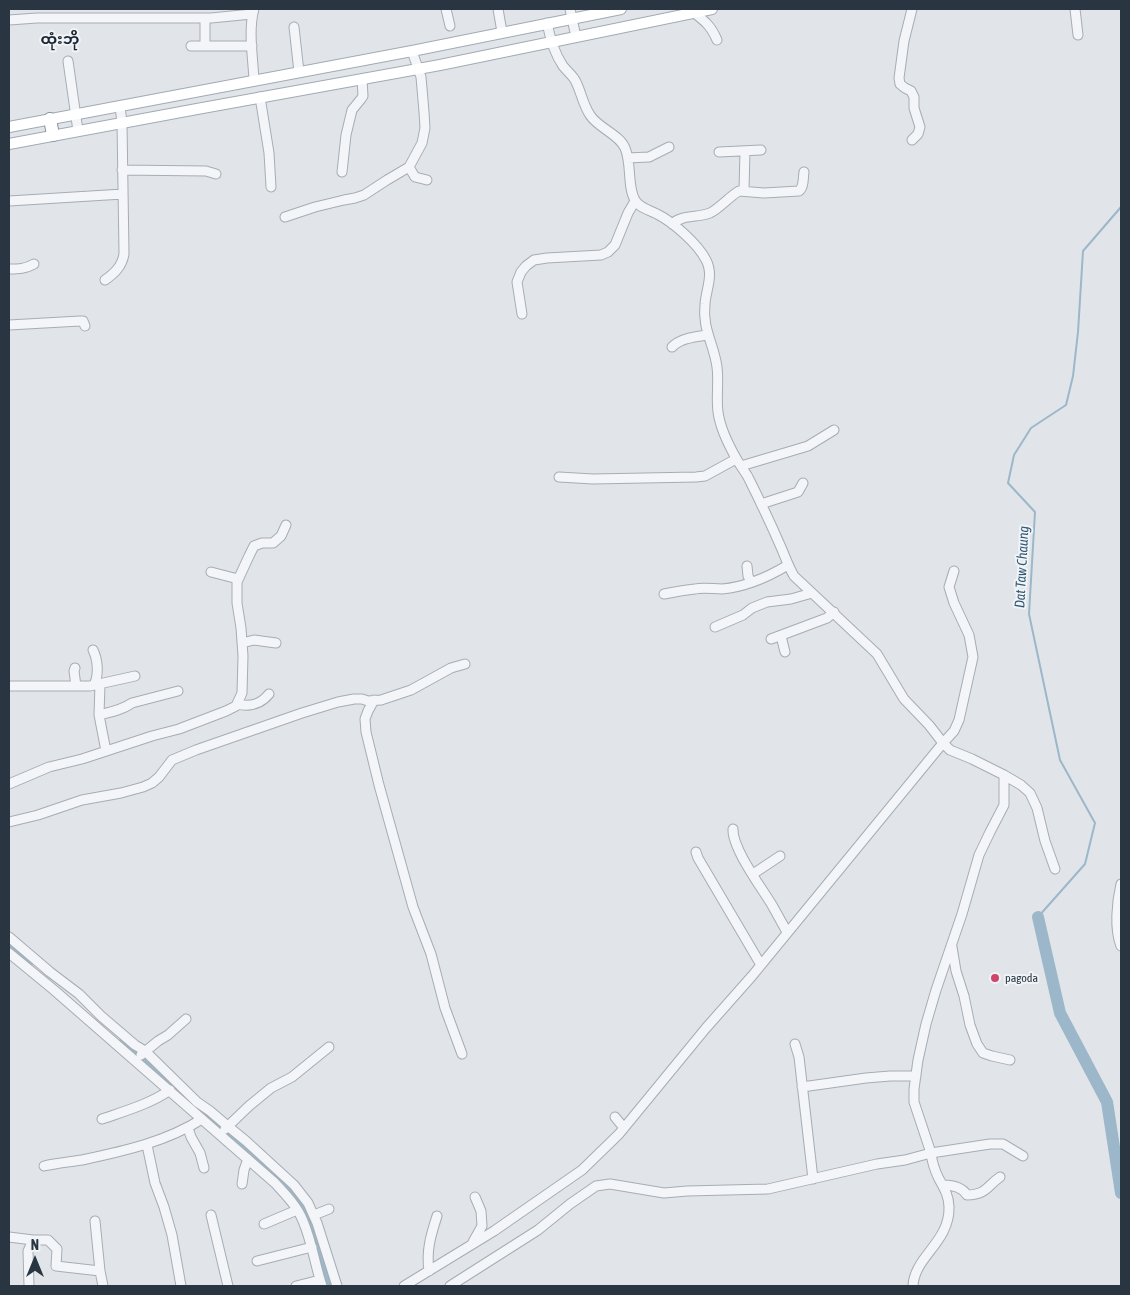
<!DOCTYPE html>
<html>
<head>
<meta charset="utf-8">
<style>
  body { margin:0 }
  #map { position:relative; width:1130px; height:1295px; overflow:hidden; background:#e1e5e9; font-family:"Asap Condensed",sans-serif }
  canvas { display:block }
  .frame { position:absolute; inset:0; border:10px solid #293541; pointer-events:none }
  .north { position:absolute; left:10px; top:1235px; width:50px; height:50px; -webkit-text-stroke:4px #f0f4f7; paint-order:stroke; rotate:0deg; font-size:14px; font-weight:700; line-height:20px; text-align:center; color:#293541 }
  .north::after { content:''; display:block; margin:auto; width:18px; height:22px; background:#293541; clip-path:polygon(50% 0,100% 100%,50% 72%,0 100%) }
</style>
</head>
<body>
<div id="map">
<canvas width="1130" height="1295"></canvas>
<div class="frame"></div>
<div class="north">N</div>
</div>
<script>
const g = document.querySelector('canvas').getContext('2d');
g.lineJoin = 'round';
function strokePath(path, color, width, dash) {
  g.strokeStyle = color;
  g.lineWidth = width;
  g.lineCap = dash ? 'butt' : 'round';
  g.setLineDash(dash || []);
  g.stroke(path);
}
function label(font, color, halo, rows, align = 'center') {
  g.font = font + ' "Asap Condensed","Noto Sans Myanmar",sans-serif';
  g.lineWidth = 4;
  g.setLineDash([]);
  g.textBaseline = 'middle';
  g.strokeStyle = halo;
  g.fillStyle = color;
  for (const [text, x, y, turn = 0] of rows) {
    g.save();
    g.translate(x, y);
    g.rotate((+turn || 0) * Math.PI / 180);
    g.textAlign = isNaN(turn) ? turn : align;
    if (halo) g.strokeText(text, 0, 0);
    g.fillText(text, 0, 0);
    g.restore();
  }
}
strokePath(new Path2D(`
  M 1038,917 L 1085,864 L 1095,823 L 1060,760 L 1029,614 L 1035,512 L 1008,483 L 1014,455 L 1031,428 L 1066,405 L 1073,376 L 1078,332 L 1083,251 L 1121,207`), '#9cb7c9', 2);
strokePath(new Path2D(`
  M 9,946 L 29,964
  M 121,1043 L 229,1134 L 298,1200 L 310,1218 L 330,1286`), '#9cb7c9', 7);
strokePath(new Path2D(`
  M 1038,917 L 1060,1013 L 1107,1102 L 1121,1193`), '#9cb7c9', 12);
const minor = new Path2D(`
  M 254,9 C 248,30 253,58 254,80
  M 446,9 L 450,26
  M 498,9 L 502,32
  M 570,9 L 576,37
  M 1075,9 L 1078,35
  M 693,12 C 705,21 711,26 717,40
  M 205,18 L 205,46
  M 9,20 L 37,18 L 211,18 L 252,14
  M 547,23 C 550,38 554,53 563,66 C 567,71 572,75 575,80 C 581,91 583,105 590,115 C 598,128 619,134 625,148 C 632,164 627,187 635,200 C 639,208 650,210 657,214 C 673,222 698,244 706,260 C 714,275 706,289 705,304 C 702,329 714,344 717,367 C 719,382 716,397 718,412 C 720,427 728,444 736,458 C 739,464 744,470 748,477 C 759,499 770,522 780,545 C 785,556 788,566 794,576 L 877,654 L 904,699 L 929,725 L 943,743 L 950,750 L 972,759 L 1004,775 L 1021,785 L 1030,793 L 1037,808 L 1045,841 L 1055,869
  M 294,27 L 299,72
  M 191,46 L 252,46
  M 68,61 L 78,131
  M 260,97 L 269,153 L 271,187
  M 912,140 L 918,134 L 920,127 L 914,108 L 914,97 L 911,91 L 905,88 L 900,84 L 899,78 L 904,41 L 912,9
  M 719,152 L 761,150
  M 628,158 L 649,157 L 669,147
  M 409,167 L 415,177 L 427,180
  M 122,170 L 206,171 L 216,174
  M 342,172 L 346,135 L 352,110 L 361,99 L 363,96 L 362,79
  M 744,190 L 745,151
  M 9,201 L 123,194
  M 285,217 L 315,207 L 344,200 L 355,198 L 364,195 L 387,180 L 409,167 L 422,143 L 425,128 L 424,112 L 421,77 L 412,51
  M 672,224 C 683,214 698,218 710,213 C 719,209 730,196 739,191 L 764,193 L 799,191 C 804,187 803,178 804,172
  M 9,269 C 19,269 25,269 34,264
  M 105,280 C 115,273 122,266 124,254 L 122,123 L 120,106
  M 522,314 L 517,282 L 521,272 L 526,266 L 534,260 L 547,258 L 601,255 L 608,252 L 615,245 L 628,213 L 635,201
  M 9,325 L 80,321 L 83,321 L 85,326
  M 672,347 C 681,338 695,337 707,335
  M 741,466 L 808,446 L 834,430
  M 559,477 L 593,479 L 696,477 L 705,476 L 736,459
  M 761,504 L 798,492 L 803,483
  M 747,566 L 748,576 L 751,582
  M 211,572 L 238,579
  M 664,594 C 674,592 684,590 695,589 C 704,587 713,589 722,589 C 746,587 768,577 788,565
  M 715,627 L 743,615 L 752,608 L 767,602 L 791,599 L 812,593
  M 781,636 L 785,652
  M 771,639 L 827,618 L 834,612
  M 242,643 L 254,640 L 276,643
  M 93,650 C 98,660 99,675 94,685
  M 75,668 L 74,671 L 76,686
  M 100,684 L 99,715 L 106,751
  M 9,686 L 90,686 L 135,676
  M 374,700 L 368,711 L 365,719 L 366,732 L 379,785 L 413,907 L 431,954 L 445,1008 L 462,1054
  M 237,704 C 250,707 260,705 269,694
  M 99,715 C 111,712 122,710 132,703 L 178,691
  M 1004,775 L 1004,805 L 990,832 L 979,855 L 962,914 L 936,990 L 926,1024 L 918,1060 L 914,1089 L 914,1102 L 931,1153 L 990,1144 L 1003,1144 L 1023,1156
  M 9,784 L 49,767 L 82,759 L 152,736 L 179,729 L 226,711 L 236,706 L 242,693 L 243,656 L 241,628 L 237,603 L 237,582 L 249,556 L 254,546 L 262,543 L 273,543 L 281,536 L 286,525
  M 9,822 L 38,815 L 82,800 L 121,793 L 143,787 L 152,783 L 159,777 L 172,760 L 196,750 L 302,713 L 338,702 L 354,699 L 362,699 L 368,701 L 381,700 L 411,690 L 451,668 L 465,664
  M 733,829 C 732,848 761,887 772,905 C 777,914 782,923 787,932
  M 696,852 L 698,858 L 761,965
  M 753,874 L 780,856
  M 1121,884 C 1117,901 1114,929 1121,946
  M 9,937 L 50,972 L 79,994 L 101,1016 L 135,1045 L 145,1051 L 197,1102 L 210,1111 L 224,1123 L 246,1141 L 294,1185 L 308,1203 L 317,1223 L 337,1286
  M 952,947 L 956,971 L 964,996 L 970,1025 L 977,1044 L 983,1053 L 992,1056 L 1010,1060
  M 9,953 L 54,990 L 275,1183 C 285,1194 297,1206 303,1221 C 312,1242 315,1265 322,1286
  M 795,1044 L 799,1057 L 813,1179
  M 141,1055 L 158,1041 L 168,1035 L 186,1019
  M 802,1087 L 866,1078 L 890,1076 L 916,1076
  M 615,1117 L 624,1128
  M 102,1119 C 125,1111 150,1104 170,1090
  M 188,1128 L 191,1137 L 200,1153 L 204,1168
  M 225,1129 L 249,1106 L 271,1088 L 292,1077 L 329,1047
  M 147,1145 L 155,1183 L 164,1207 L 172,1235 L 181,1286
  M 44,1166 C 56,1163 69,1162 82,1160 C 124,1151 166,1142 202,1119
  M 242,1184 L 244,1170 L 248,1159
  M 943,1185 C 952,1185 962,1187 967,1195 C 986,1195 987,1186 1000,1177
  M 211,1215 L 228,1286
  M 314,1215 L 329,1209
  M 95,1221 L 100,1271 L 103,1286
  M 264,1224 L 297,1210
  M 9,1237 L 33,1240 L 48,1240 L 57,1249 L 56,1266 L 100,1271
  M 473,1242 L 482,1226 L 481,1211 L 475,1197
  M 257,1261 L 312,1247
  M 429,1271 C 426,1250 431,1235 437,1216
  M 29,1286 L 28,1251 L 33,1240
  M 296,1286 L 320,1280
  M 404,1286 L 494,1231 L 582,1170 L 619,1134 L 706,1028 L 752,976 L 943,743 L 954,731 L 959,720 L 973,657 L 969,635 L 954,603 L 949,587 L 954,571
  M 450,1286 L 538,1230 L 570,1204 L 596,1186 L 610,1184 L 664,1193 L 687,1191 L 768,1189 L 877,1164 L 905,1160 L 931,1153 C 932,1162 935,1171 939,1179 C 944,1188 949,1196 949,1207 C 950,1242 914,1257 913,1286`);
const major = new Path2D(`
  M 9,127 L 412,51 L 621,9
  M 9,144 L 197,109 L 440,65 L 712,9`);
const highway = new Path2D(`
  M 50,119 L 53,135`);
strokePath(minor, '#a6adb3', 11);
strokePath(major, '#a0abb5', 12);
strokePath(highway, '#8894a0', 14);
strokePath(minor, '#f3f5f8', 9);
strokePath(major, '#fff', 10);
strokePath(highway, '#fff', 12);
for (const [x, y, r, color] of [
  [995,978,5,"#ce466b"]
]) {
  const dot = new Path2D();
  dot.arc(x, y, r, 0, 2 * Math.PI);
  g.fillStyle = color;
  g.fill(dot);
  strokePath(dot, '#f0f4f7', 2);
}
label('12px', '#293541', '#f0f4f7', [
  ["pagoda",1005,978]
], 'left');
label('italic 14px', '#335875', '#f0f4f7', [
  ["Dat Taw Chaung",1022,567,-87]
]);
label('bold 15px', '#1b2532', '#f0f4f7', [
  ["ထုံးဘို",60,39]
]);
</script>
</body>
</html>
